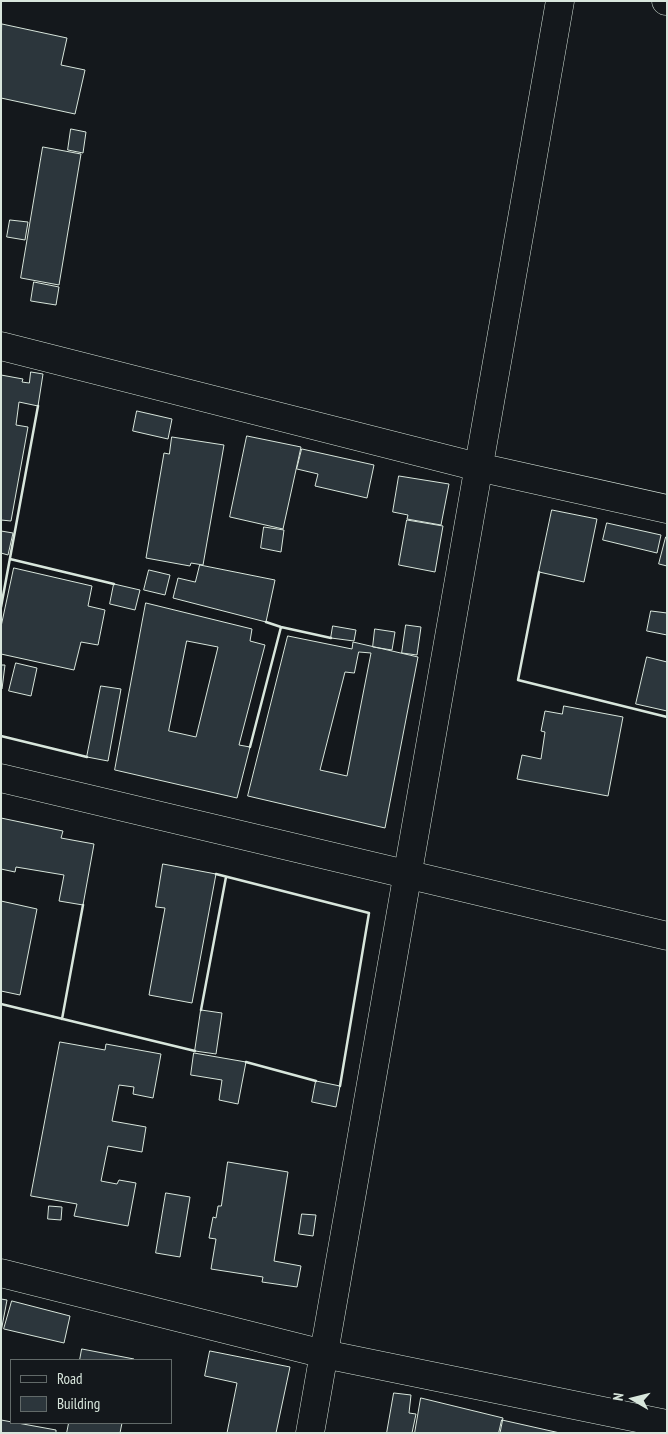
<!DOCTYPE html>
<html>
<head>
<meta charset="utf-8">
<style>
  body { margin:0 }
  #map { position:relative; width:668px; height:1434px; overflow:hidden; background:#14181c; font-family:"PT Sans Narrow",sans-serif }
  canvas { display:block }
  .frame { position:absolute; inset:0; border:2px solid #d8e6dc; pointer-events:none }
  .legend { position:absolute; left:10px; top:1359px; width:162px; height:65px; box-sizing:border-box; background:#14181c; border:1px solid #626a69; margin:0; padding:6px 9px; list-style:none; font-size:15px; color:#d8e6dc }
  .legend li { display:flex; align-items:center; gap:10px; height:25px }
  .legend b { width:25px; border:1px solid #626a69 }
  .north { position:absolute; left:608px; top:1374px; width:50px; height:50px; -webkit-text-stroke:4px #14181c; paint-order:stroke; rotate:278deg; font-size:14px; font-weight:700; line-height:20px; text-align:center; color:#d8e6dc }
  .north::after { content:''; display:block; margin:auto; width:18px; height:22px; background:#d8e6dc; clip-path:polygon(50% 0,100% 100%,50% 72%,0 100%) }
</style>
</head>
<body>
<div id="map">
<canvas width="668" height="1434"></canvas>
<div class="frame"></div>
<ul class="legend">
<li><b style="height:6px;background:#14181c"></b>Road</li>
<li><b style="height:14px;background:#2c363c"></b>Building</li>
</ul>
<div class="north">N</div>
</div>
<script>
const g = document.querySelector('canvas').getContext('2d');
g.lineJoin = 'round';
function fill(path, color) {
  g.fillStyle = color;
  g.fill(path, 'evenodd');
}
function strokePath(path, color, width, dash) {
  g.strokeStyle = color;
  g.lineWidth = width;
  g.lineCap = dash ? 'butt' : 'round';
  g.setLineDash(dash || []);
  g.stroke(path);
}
const building = new Path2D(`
  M 2,24 L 67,38 L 61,65 L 85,70 L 75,114 L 1,98 Z
  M 71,129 L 86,132 L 83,153 L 68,150 Z
  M 43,147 L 81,154 L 59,285 L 21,278 Z
  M 10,220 L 28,222 L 25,240 L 7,237 Z
  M 34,282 L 59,287 L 56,305 L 31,301 Z
  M 31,372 L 43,374 L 38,406 L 19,402 L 16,425 L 28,427 L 11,521 L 1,520 L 1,375 L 23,379 L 22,382 L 29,383 Z
  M 137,411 L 172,419 L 168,439 L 133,431 Z
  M 247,436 L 301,447 L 283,529 L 230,517 Z
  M 172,437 L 224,445 L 203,565 L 191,563 L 190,566 L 146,558 L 164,453 L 169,454 Z
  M 302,449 L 374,465 L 367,498 L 315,486 L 318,474 L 297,469 Z
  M 399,476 L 449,484 L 441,525 L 407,519 L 408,515 L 393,512 Z
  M 552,510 L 597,519 L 584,582 L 539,572 Z
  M 407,520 L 443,526 L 435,572 L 399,565 Z
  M 607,523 L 661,535 L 657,553 L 603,540 Z
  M 264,527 L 284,530 L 281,552 L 261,548 Z
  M 1,531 L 13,533 L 8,555 L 1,553 Z
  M 666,537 L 667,537 L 667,566 L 659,564 Z
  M 200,565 L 275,580 L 266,622 L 173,598 L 178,578 L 195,582 Z
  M 14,568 L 92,586 L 88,606 L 105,610 L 98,645 L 81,642 L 74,670 L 1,654 L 1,627 Z
  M 149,570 L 170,575 L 165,595 L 144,590 Z
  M 114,584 L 140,590 L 135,610 L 110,604 Z
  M 146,603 L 252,629 L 250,641 L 265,645 L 239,745 L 250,747 L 237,798 L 115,770 ZM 187,641 L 218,647 L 196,737 L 169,731 Z
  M 651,611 L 667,613 L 667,635 L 647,631 Z
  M 406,625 L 421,627 L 417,655 L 402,653 Z
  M 333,626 L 356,630 L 354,641 L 331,638 Z
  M 375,629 L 395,632 L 392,650 L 373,647 Z
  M 288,636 L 352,649 L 353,642 L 418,657 L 385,828 L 248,796 ZM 359,652 L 371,653 L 347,776 L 320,770 L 345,672 L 354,673 Z
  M 647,657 L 667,662 L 667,711 L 636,704 Z
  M 16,663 L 37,668 L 31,696 L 9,691 Z
  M 1,665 L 5,665 L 2,689 L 1,689 Z
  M 101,686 L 121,689 L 108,761 L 87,757 Z
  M 564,706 L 623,717 L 608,796 L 517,779 L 522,755 L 541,759 L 545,732 L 541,731 L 545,711 L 562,714 Z
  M 1,818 L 63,831 L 61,838 L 94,844 L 83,905 L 59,901 L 64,875 L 16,867 L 15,872 L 1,869 Z
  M 163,864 L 216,874 L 192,1003 L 149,995 L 165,908 L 156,907 Z
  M 1,901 L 37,909 L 20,995 L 1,991 Z
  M 201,1010 L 222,1013 L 216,1054 L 195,1051 Z
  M 60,1042 L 105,1050 L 106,1044 L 161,1054 L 153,1098 L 133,1094 L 134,1087 L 119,1085 L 112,1121 L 146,1127 L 142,1152 L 108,1146 L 101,1181 L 117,1184 L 119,1180 L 136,1183 L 128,1226 L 74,1216 L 77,1204 L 31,1196 Z
  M 194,1053 L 246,1062 L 238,1104 L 219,1100 L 222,1080 L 191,1075 Z
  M 316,1081 L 340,1086 L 336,1107 L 312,1102 Z
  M 228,1162 L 288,1172 L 274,1261 L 301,1266 L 297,1287 L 262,1282 L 263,1277 L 211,1269 L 216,1239 L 209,1238 L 213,1217 L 216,1218 L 218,1206 L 221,1206 Z
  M 166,1193 L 190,1197 L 180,1257 L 156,1253 Z
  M 49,1206 L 62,1207 L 61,1220 L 48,1219 Z
  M 302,1214 L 316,1215 L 313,1236 L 299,1234 Z
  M 1,1299 L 7,1300 L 1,1332 Z
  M 12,1301 L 70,1316 L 64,1343 L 4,1329 Z
  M 82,1349 L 134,1359 L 134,1360 L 80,1360 Z
  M 210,1351 L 290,1367 L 276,1433 L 227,1433 L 237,1383 L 205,1376 Z
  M 394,1393 L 411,1395 L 409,1413 L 416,1414 L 412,1433 L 387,1433 Z
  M 421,1398 L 503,1418 L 500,1433 L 415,1433 Z
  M 1,1420 L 56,1430 L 56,1433 L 1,1433 Z
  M 502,1420 L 560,1433 L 499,1433 Z
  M 69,1423 L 122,1423 L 120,1433 L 67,1433 Z`);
fill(building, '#2c363c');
strokePath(building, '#d8e6dc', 1);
const minor = new Path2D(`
  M 666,1 L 667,1
  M 1,346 L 478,467 L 667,509
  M 1,778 L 667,936
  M 1,1273 L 324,1354 L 667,1424
  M 310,1433 L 560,1`);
strokePath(minor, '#d8e6dc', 29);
strokePath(minor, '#14181c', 28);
strokePath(new Path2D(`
  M 10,559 L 114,584
  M 539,572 L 518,680 L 667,717
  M 1,607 L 38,406
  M 266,622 L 281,627 L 331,638
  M 1,736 L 87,757
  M 250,747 L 281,627
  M 216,874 L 369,913 L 340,1086
  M 1,1004 L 195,1051
  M 201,1010 L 226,877
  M 62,1019 L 83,905
  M 246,1062 L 316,1081`), '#d8e6dc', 2.5);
</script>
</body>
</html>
